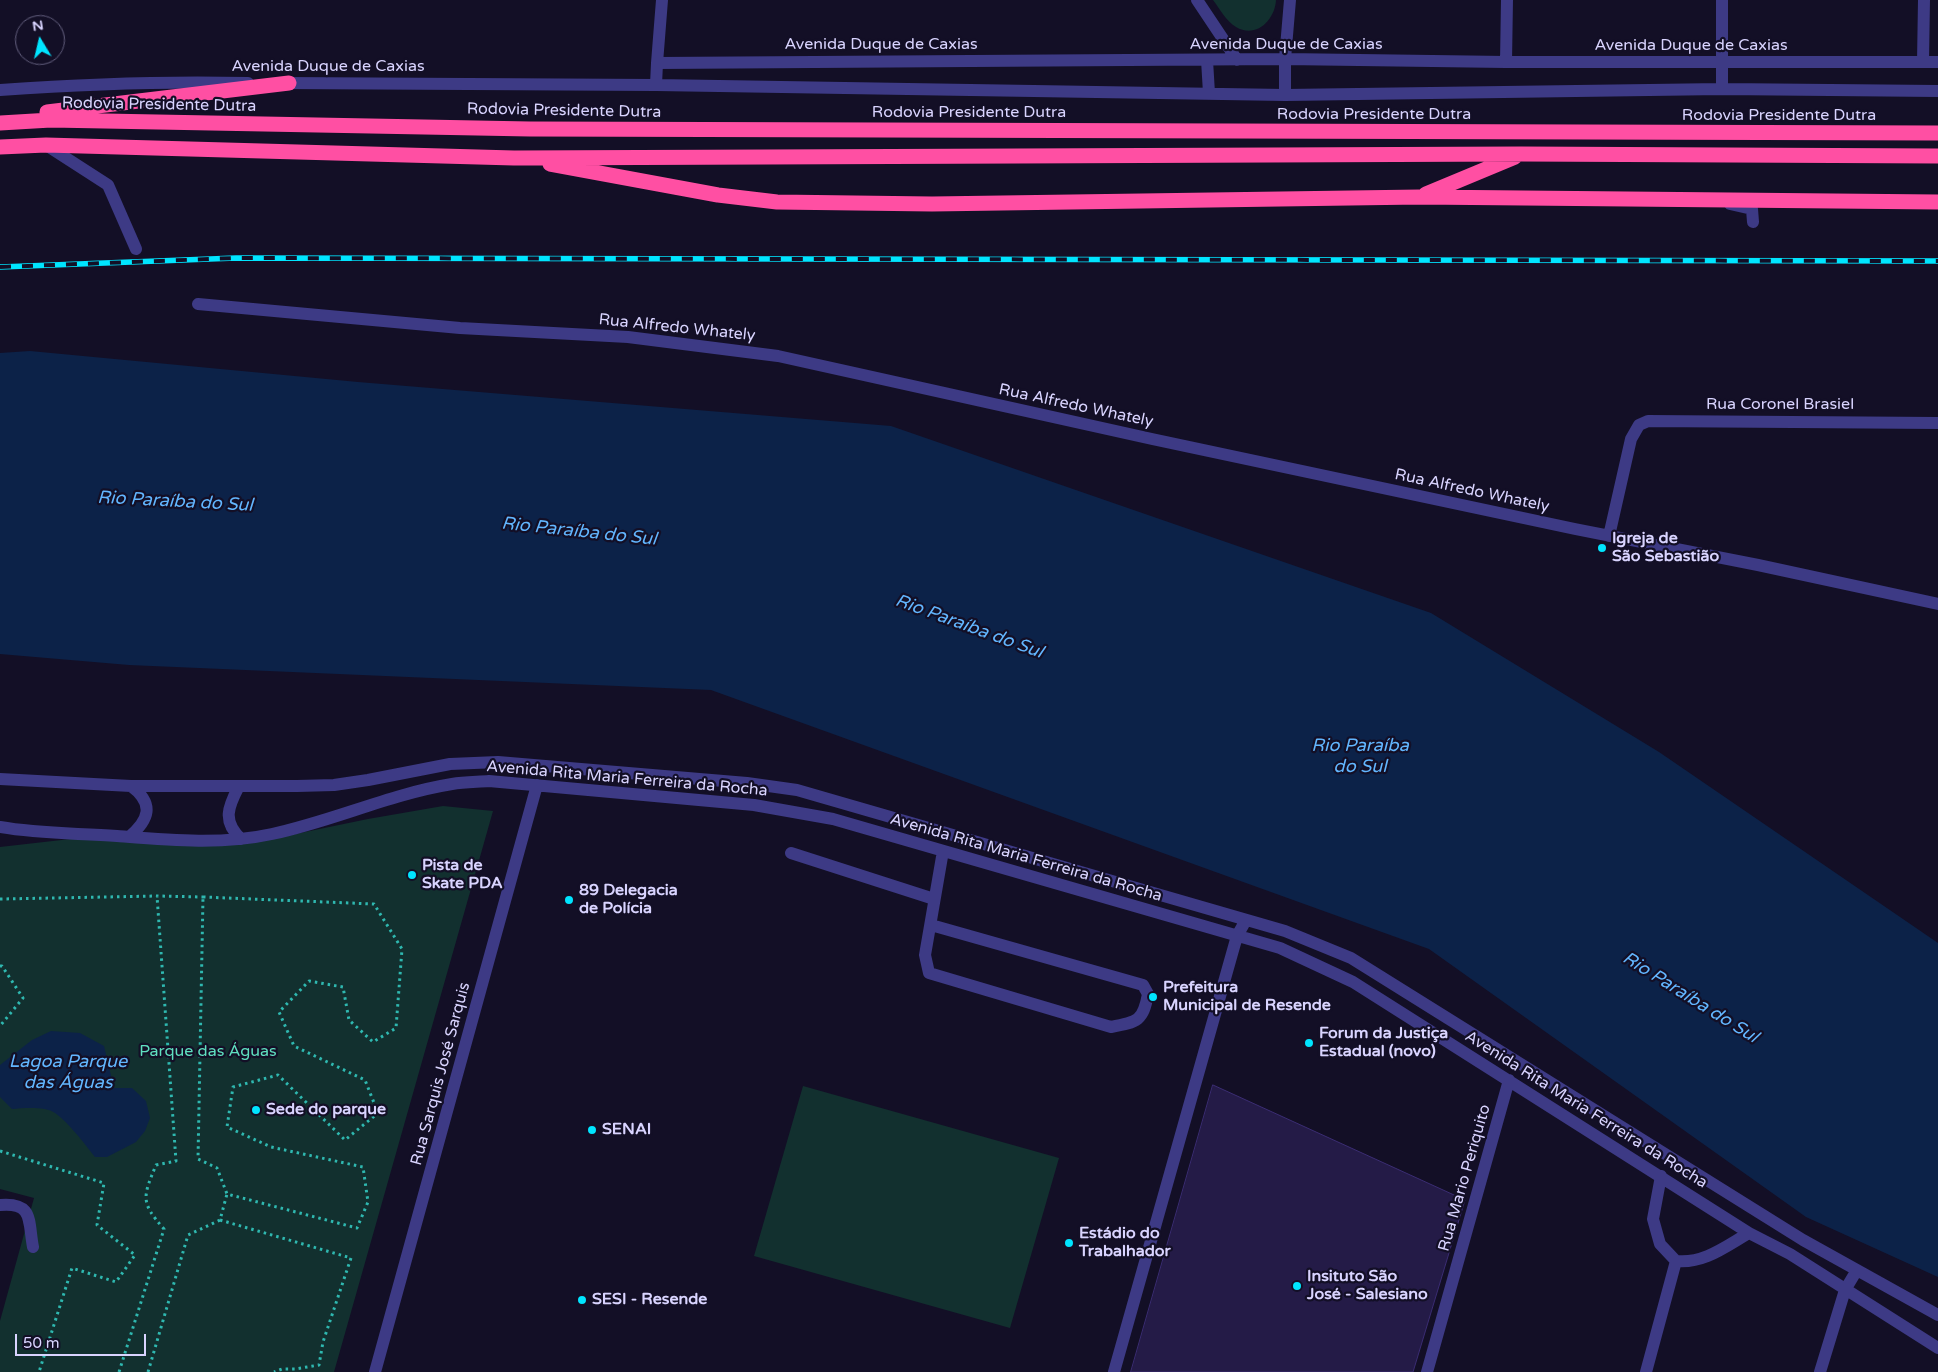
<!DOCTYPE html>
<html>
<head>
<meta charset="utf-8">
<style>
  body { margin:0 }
  #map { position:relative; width:1938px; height:1372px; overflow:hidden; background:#130f26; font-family:"Varela Round",sans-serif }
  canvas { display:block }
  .north { position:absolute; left:15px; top:15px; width:50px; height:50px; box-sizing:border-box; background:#130f26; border:1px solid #625e7d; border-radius:50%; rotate:351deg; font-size:14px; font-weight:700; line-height:20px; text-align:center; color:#d9d4ff }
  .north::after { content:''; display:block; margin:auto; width:18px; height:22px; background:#00e5ff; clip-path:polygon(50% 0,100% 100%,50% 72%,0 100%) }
  .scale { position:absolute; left:15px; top:1334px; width:131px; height:22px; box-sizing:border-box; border:2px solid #d9d4ff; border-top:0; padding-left:6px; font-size:15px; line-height:18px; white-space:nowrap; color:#d9d4ff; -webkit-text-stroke:4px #130f26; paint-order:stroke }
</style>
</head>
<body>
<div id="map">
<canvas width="1938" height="1372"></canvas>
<div class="north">N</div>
<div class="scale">50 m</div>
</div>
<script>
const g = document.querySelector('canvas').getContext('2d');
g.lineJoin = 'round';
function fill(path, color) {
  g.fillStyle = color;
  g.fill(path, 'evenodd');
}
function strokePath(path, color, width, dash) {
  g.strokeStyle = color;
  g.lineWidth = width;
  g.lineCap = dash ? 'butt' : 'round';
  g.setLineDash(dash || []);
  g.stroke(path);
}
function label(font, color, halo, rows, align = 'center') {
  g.font = font + ' "Varela Round",sans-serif';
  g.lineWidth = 4.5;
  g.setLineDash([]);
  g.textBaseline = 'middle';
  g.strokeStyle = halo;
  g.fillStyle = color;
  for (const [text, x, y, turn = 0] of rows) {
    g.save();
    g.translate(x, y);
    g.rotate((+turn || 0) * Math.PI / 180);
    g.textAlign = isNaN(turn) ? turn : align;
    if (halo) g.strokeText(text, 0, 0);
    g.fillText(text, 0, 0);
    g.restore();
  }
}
fill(new Path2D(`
  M 1213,0 L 1276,0 C 1275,20 1256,39 1236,27 C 1226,21 1220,9 1213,0 Z
  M 443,806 L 493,811 L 334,1372 L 0,1372 L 0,1321 L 34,1198 L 0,1189 L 0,847 L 88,837 L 271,839 L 368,819 Z
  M 803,1086 L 1059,1158 L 1010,1328 L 754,1256 Z`), '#12302f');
fill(new Path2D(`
  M 30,351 L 358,382 L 891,426 L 1431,613 L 1659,752 L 1938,943 L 1938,1277 L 1806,1217 L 1429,949 L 711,690 L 129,665 L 0,654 L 0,353 Z
  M 51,1031 L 80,1033 L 104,1046 L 114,1088 L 132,1088 L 146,1101 L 150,1118 L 145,1131 L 136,1142 L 107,1157 L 95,1157 C 85,1144 68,1122 55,1113 C 46,1106 23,1108 12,1109 L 0,1097 L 0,1065 L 32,1040 Z`), '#0c2248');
const building = new Path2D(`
  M 1213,1085 L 1465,1200 L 1413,1372 L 1131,1372 Z`);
fill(building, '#241b47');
strokePath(building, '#3b2d73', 1);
strokePath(new Path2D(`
  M 203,897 L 374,904 L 402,949 L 396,1028 L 373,1042 L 349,1020 L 343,987 L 309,981 L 279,1012 L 294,1046 L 365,1080 L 378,1113 L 345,1140 L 278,1075 L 233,1087 L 227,1127 L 271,1147 L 363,1167 L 368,1202 L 357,1228 L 227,1194 L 217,1168 L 198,1159 Z
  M 0,899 L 157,896 L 203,897
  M 0,966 L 2,966 L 23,998 L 0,1026
  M 0,1151 L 104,1183 L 97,1225 L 135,1255 L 116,1282 L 72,1268 L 39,1372
  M 220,1220 L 351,1258 L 323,1342 L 319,1365 L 295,1369 L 282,1369 L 274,1372
  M 119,1372 L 164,1229 C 140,1202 143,1197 156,1165 L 176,1161 L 157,896
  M 148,1372 L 188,1235 L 220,1220 L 227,1194`), '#2fb8b0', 3, [2.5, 4]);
strokePath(new Path2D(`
  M 1197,0 L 1237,60
  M 1207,60 L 1209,93
  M 1506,62 L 1507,0
  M 1923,62 L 1924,0
  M 657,63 L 662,0
  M 281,83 L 656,85 L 1285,95 L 1722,89 L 1938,91
  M 656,85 L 657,63 L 1285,59 L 1506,62 L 1938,62
  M 1722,89 L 1722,0
  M 0,90 C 83,84 165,81 248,83
  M 1285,95 L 1285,59 L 1290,0
  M 46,145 L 108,185 L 136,249
  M 1730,204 L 1752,209 L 1753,222
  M 198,304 L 460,328 L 628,337 L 778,356 L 1152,439 L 1575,529 L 1758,565 L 1938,604
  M 1609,536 L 1631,439 L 1639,425 L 1648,421 L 1938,423
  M 0,779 L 131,786 L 297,786 L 334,785 L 368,780 L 450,764 L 498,762 L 747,783 L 797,790 L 1285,931 L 1351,958 L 1803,1240 L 1938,1315
  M 239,786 C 228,807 222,821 241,839
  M 0,827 C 39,834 78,833 117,836 C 168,840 222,845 272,834 C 333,821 390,794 452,784 C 464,782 477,782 489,781 L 754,805 L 833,819 L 1280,948 L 1353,982 L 1749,1233 L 1790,1254 L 1938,1348
  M 129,837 C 149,820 155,804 131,786
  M 791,853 L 934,899
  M 931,925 L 1143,985 L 1148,994 C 1143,1021 1138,1022 1111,1027 L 929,973 L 925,955 L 943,851
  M 1661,1176 L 1653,1219 L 1660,1244 L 1676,1261 C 1704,1264 1726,1246 1749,1233
  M 0,1205 C 34,1202 28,1221 33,1247
  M 375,1372 L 537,785
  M 1114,1372 L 1237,936 L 1246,920
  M 1427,1372 L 1509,1080
  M 1646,1372 L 1676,1261
  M 1820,1372 L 1845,1290 L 1857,1270`), '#3d3a85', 12);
strokePath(new Path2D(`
  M 47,112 L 289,83
  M 0,123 L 51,120 L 530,129 L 1938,133
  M 0,147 L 46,145 L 514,158 L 1521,154 L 1938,156
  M 550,164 L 718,195 L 777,202 L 932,204 L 1420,197 L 1938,202
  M 1426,194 L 1515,157`), '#ff4fa3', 15);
const rail = new Path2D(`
  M 0,267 L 236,258 L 1938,261`);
strokePath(rail, '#00e5ff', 5.5);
strokePath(rail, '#130f26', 4, [11]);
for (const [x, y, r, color] of [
  [1602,548,5,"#00e5ff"],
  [412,875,5,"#00e5ff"],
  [569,900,5,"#00e5ff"],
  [1153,997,5,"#00e5ff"],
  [1309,1043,5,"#00e5ff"],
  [256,1110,5,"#00e5ff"],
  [592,1130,5,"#00e5ff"],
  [1069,1243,5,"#00e5ff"],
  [1297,1286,5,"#00e5ff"],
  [582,1300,5,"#00e5ff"]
]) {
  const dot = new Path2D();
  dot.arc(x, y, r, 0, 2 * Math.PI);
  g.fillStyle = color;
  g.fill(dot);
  strokePath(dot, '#130f26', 2);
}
label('16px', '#d9d4ff', '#130f26', [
  ["Avenida Duque de Caxias",881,45],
  ["Avenida Duque de Caxias",1286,45],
  ["Avenida Duque de Caxias",1691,46],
  ["Avenida Duque de Caxias",328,67],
  ["Rodovia Presidente Dutra",159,105,1],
  ["Rodovia Presidente Dutra",564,111,1],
  ["Rodovia Presidente Dutra",969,113],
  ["Rodovia Presidente Dutra",1374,115],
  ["Rodovia Presidente Dutra",1779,116],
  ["Rua Alfredo Whately",677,328,6],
  ["Rua Coronel Brasiel",1780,405],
  ["Rua Alfredo Whately",1076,406,12],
  ["Rua Alfredo Whately",1472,491,12],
  ["Avenida Rita Maria Ferreira da Rocha",627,779,5],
  ["Avenida Rita Maria Ferreira da Rocha",1026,858,16],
  ["Rua Sarquis José Sarquis",441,1074,-75],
  ["Avenida Rita Maria Ferreira da Rocha",1586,1110,32],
  ["Rua Mario Periquito",1465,1178,-74]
]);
label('bold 16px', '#d9d4ff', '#130f26', [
  ["Igreja de",1612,539],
  ["São Sebastião",1612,557],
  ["Pista de",422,866],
  ["Skate PDA",422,884],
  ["89 Delegacia",579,891],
  ["de Polícia",579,909],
  ["Prefeitura",1163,988],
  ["Municipal de Resende",1163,1006],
  ["Forum da Justiça",1319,1034],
  ["Estadual (novo)",1319,1052],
  ["Sede do parque",266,1110],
  ["SENAI",602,1130],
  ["Estádio do",1079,1234],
  ["Trabalhador",1079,1252],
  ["Insituto São",1307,1277],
  ["José - Salesiano",1307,1295],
  ["SESI - Resende",592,1300]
], 'left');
label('16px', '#5fe0c0', '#130f26', [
  ["Parque das Águas",208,1052]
]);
label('italic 18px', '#62b6ff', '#130f26', [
  ["Rio Paraíba do Sul",175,502,3],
  ["Rio Paraíba do Sul",579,532,6],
  ["Rio Paraíba do Sul",969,627,20],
  ["Rio Paraíba",1360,746],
  ["do Sul",1360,767],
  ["Rio Paraíba do Sul",1690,998,32],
  ["Lagoa Parque",68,1062],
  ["das Águas",68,1083]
]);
</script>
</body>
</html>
